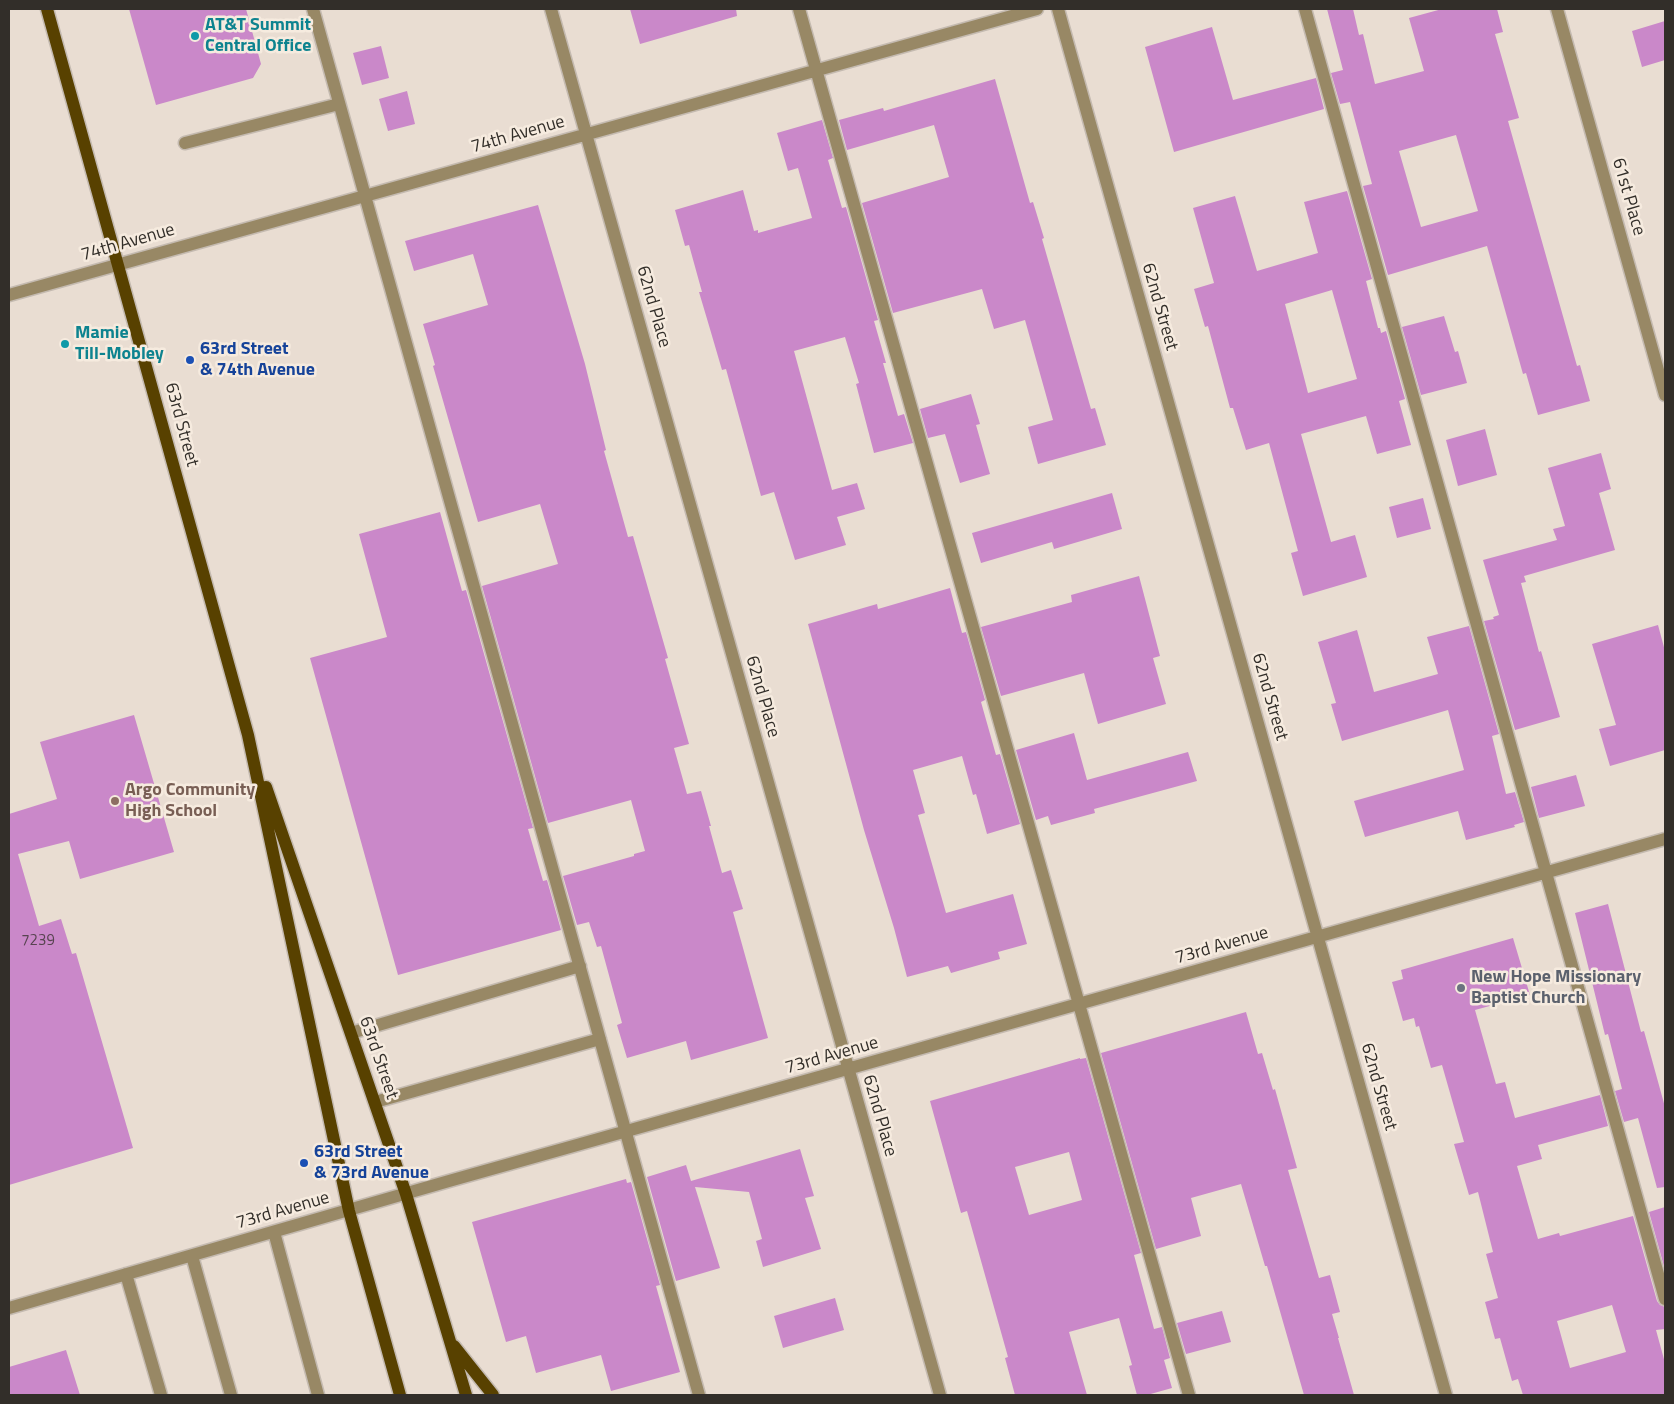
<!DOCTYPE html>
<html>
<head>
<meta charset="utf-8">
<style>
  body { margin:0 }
  #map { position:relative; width:1674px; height:1404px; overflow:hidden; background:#e9ddd2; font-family:"Titillium Web",sans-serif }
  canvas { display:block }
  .frame { position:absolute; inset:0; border:10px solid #322e29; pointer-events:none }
</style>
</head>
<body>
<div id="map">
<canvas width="1674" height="1404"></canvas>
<div class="frame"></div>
</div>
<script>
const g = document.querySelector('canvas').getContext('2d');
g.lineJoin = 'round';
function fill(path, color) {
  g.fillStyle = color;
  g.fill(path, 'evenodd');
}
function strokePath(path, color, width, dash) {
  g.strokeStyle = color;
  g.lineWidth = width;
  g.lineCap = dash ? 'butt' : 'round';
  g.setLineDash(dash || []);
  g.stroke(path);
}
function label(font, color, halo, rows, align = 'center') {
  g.font = font + ' "Titillium Web",sans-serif';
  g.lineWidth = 5;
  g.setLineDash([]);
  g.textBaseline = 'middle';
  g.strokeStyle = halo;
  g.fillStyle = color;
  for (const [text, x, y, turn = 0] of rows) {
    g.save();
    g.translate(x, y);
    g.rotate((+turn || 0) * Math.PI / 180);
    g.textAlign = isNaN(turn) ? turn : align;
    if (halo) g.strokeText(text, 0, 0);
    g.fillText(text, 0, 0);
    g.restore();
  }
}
fill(new Path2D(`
  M 129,9 L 246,9 L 261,64 L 253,78 L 156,105 Z
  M 630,9 L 736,9 L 737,16 L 640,44 Z
  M 1327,9 L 1353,9 L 1359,35 L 1363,34 L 1375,84 L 1424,71 L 1409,18 L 1442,9 L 1497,9 L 1503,32 L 1495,34 L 1519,118 L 1508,121 L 1577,366 L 1580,365 L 1590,401 L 1538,415 L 1526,373 L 1523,374 L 1487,246 L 1388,275 L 1363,186 L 1372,184 L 1350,102 L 1340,104 L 1331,73 L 1343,70 ZM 1456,135 L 1478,211 L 1421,227 L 1399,151 Z
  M 1665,21 L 1665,60 L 1642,67 L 1632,31 Z
  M 1212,27 L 1233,100 L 1316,78 L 1324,109 L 1174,152 L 1145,47 Z
  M 381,46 L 389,78 L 362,85 L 353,53 Z
  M 995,79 L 1030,203 L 1033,202 L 1044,238 L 1042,239 L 1091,409 L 1095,408 L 1106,445 L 1038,464 L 1028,427 L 1053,420 L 1025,320 L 994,329 L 982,289 L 893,313 L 862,203 L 949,177 L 934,125 L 847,150 L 839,120 L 883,108 L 884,111 Z
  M 407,91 L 415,124 L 388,131 L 379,99 Z
  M 822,120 L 833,158 L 828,160 L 842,208 L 846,207 L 878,320 L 874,321 L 886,363 L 883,363 L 898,416 L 904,414 L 913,443 L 874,453 L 856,384 L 859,383 L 845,337 L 794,351 L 832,490 L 857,483 L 865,509 L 837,517 L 846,545 L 795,560 L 774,492 L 761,496 L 726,369 L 722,370 L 710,329 L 699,292 L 702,292 L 689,245 L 685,246 L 675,210 L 743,190 L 754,231 L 758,230 L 758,233 L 812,218 L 798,168 L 788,171 L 777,133 Z
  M 1347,191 L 1372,279 L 1366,281 L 1378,328 L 1380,328 L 1381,333 L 1386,331 L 1405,399 L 1399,401 L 1411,445 L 1377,454 L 1366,416 L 1301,434 L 1331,542 L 1355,535 L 1367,577 L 1303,596 L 1291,553 L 1298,551 L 1269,443 L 1246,450 L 1233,408 L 1230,408 L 1208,326 L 1205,327 L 1194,289 L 1214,283 L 1193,208 L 1235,196 L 1257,271 L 1318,253 L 1304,202 ZM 1332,290 L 1357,379 L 1308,393 L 1285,304 Z
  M 538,205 L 585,364 L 606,450 L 604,451 L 628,537 L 633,536 L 668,658 L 665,659 L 689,744 L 674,748 L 687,794 L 701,791 L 711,826 L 709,826 L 722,873 L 731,870 L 743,909 L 733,912 L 768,1038 L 691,1060 L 686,1041 L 627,1058 L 617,1025 L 622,1023 L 601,946 L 597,947 L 589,922 L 577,925 L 563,876 L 634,856 L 634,854 L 645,851 L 631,800 L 548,823 L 482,586 L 558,564 L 540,504 L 478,522 L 433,366 L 435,365 L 423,324 L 488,305 L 473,254 L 414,271 L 405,241 Z
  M 1444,316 L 1455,352 L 1458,351 L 1467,383 L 1421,395 L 1402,327 Z
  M 971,394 L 980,424 L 976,425 L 990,474 L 960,483 L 945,434 L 928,438 L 920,409 Z
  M 1485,429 L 1497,475 L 1458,486 L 1446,440 Z
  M 1601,453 L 1611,489 L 1599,493 L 1615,550 L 1524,576 L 1526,582 L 1521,583 L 1539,652 L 1541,651 L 1560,717 L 1515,730 L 1484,621 L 1494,619 L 1493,617 L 1499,615 L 1483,560 L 1557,540 L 1553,529 L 1565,526 L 1548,468 Z
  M 1112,493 L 1122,529 L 1054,549 L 1052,542 L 981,563 L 972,533 Z
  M 1423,498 L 1431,529 L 1397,538 L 1389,507 Z
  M 440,512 L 462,591 L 466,590 L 533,828 L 528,829 L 543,881 L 547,880 L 561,930 L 398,975 L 310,658 L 387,637 L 359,534 Z
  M 1139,576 L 1160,656 L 1153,658 L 1166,704 L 1098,724 L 1084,673 L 1001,696 L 981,627 L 1072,602 L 1071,595 Z
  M 950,588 L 962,633 L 966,632 L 985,700 L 981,702 L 996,755 L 1000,754 L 1020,824 L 987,834 L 976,794 L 973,795 L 962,756 L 913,770 L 925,813 L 918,815 L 946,913 L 1013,894 L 1027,944 L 998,952 L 1000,959 L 951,973 L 948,966 L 907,977 L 894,928 L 864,830 L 808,624 L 877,604 L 878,609 Z
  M 1658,625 L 1665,651 L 1665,750 L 1610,766 L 1599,729 L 1616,725 L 1592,644 Z
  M 1469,626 L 1499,734 L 1492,736 L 1506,794 L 1515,792 L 1524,822 L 1514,825 L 1515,827 L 1466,840 L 1458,811 L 1365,837 L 1354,801 L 1464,770 L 1448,710 L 1342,741 L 1331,704 L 1336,703 L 1318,642 L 1357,630 L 1374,692 L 1438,674 L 1427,637 Z
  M 134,715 L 174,852 L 80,879 L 69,841 L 18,854 L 39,926 L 61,919 L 72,954 L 76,953 L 133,1148 L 9,1185 L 9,814 L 57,799 L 40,742 Z
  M 1074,733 L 1087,780 L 1188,752 L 1197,781 L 1094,809 L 1095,813 L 1051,825 L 1048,816 L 1036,820 L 1016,750 Z
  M 1576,775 L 1585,806 L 1539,818 L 1531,787 Z
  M 1608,904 L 1641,1032 L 1644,1031 L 1665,1107 L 1665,1187 L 1657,1188 L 1638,1118 L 1624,1122 L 1615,1091 L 1622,1089 L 1608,1034 L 1605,1035 L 1575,913 Z
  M 1513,938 L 1530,995 L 1475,1010 L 1496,1084 L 1505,1082 L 1515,1118 L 1600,1095 L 1608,1126 L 1538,1145 L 1542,1159 L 1517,1166 L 1538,1239 L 1559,1233 L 1560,1236 L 1633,1216 L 1657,1301 L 1660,1305 L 1665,1307 L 1665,1329 L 1656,1330 L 1665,1363 L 1665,1395 L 1523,1395 L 1518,1379 L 1512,1381 L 1500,1338 L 1495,1339 L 1485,1302 L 1498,1298 L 1486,1254 L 1493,1252 L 1478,1192 L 1469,1195 L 1454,1144 L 1464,1142 L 1442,1065 L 1431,1068 L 1419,1026 L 1416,1027 L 1414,1018 L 1403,1021 L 1392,982 L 1403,979 L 1401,970 ZM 1612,1305 L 1626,1352 L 1570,1368 L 1557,1321 Z
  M 1246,1012 L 1258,1054 L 1262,1053 L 1273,1090 L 1275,1089 L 1297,1168 L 1288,1170 L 1319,1278 L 1330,1275 L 1340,1312 L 1332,1314 L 1339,1338 L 1338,1338 L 1354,1395 L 1304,1395 L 1267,1266 L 1265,1266 L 1241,1184 L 1191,1198 L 1201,1236 L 1156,1249 L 1101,1053 Z
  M 1080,1058 L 1080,1059 L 1086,1058 L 1141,1253 L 1134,1255 L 1154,1329 L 1162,1327 L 1170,1358 L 1164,1360 L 1172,1388 L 1147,1395 L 1137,1395 L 1129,1366 L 1132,1365 L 1119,1318 L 1069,1332 L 1087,1395 L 1015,1395 L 1005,1358 L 1008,1357 L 967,1211 L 961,1213 L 930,1101 ZM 1069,1152 L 1082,1200 L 1029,1215 L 1015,1167 Z
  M 800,1149 L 814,1196 L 805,1198 L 821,1249 L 763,1267 L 756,1241 L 762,1239 L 749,1192 L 695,1187 L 720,1268 L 676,1281 L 647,1177 L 686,1165 L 691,1181 Z
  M 626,1179 L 627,1183 L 631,1182 L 660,1285 L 656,1286 L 680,1372 L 611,1391 L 601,1355 L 536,1373 L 526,1336 L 506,1342 L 472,1222 Z
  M 1665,1207 L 1665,1270 L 1649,1212 Z
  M 835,1298 L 844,1330 L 783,1348 L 774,1316 Z
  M 1222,1311 L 1231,1342 L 1186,1354 L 1177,1323 Z
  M 66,1350 L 80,1395 L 9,1395 L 9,1367 Z`), '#ca88c9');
const minor = new Path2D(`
  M 313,9 L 699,1395
  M 551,9 L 940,1395
  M 799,9 L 1189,1395
  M 1058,9 L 1446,1395
  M 1305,9 L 1665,1299
  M 1557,9 L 1665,395
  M 185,143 L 339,104
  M 9,295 L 1037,9
  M 351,1033 L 580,966
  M 375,1102 L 600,1039
  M 274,1232 L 318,1395
  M 192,1256 L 231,1395
  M 126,1274 L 161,1395
  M 9,1308 L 449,1181 L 1665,839`);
const major = new Path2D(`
  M 47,9 L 248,735 L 349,1211 L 400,1395
  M 266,787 L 406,1194 L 466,1395
  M 454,1346 L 493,1395`);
strokePath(minor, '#c4bab0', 15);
strokePath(major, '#c4bab0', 15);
strokePath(minor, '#988865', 12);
strokePath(major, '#584100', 12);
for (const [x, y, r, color] of [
  [195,36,5,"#0f9aa8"],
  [65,344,5,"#0f9aa8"],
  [190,360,5,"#1a4fb4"],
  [115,801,5,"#8d6e63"],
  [1461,988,5,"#6b7280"],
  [304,1163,5,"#1a4fb4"]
]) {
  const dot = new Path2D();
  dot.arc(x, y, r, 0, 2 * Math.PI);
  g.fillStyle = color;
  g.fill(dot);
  strokePath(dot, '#f6ebdf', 2);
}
label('15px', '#584451', null, [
  ["7239",38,941]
]);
label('bold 18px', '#0d838f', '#f6ebdf', [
  ["AT&T Summit",205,26],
  ["Central Office",205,47],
  ["Mamie",75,334],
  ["Till-Mobley",75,355]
], 'left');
label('18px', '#322e29', '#f6ebdf', [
  ["74th Avenue",518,135,-16],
  ["61st Place",1628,197,74],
  ["74th Avenue",128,243,-16],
  ["62nd Place",653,307,74],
  ["62nd Street",1159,307,74],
  ["63rd Street",181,425,75],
  ["62nd Place",762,697,74],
  ["62nd Street",1269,697,74],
  ["73rd Avenue",1222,946,-16],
  ["73rd Avenue",832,1056,-16],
  ["63rd Street",378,1058,71],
  ["62nd Street",1378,1087,74],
  ["62nd Place",879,1116,74],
  ["73rd Avenue",283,1211,-16]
]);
label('bold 18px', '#164399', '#f6ebdf', [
  ["63rd Street",200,350],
  ["& 74th Avenue",200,371],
  ["63rd Street",314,1153],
  ["& 73rd Avenue",314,1174]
], 'left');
label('bold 18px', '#785e54', '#f6ebdf', [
  ["Argo Community",125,791],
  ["High School",125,812]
], 'left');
label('bold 18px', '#5b616d', '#f6ebdf', [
  ["New Hope Missionary",1471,978],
  ["Baptist Church",1471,999]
], 'left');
</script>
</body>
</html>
